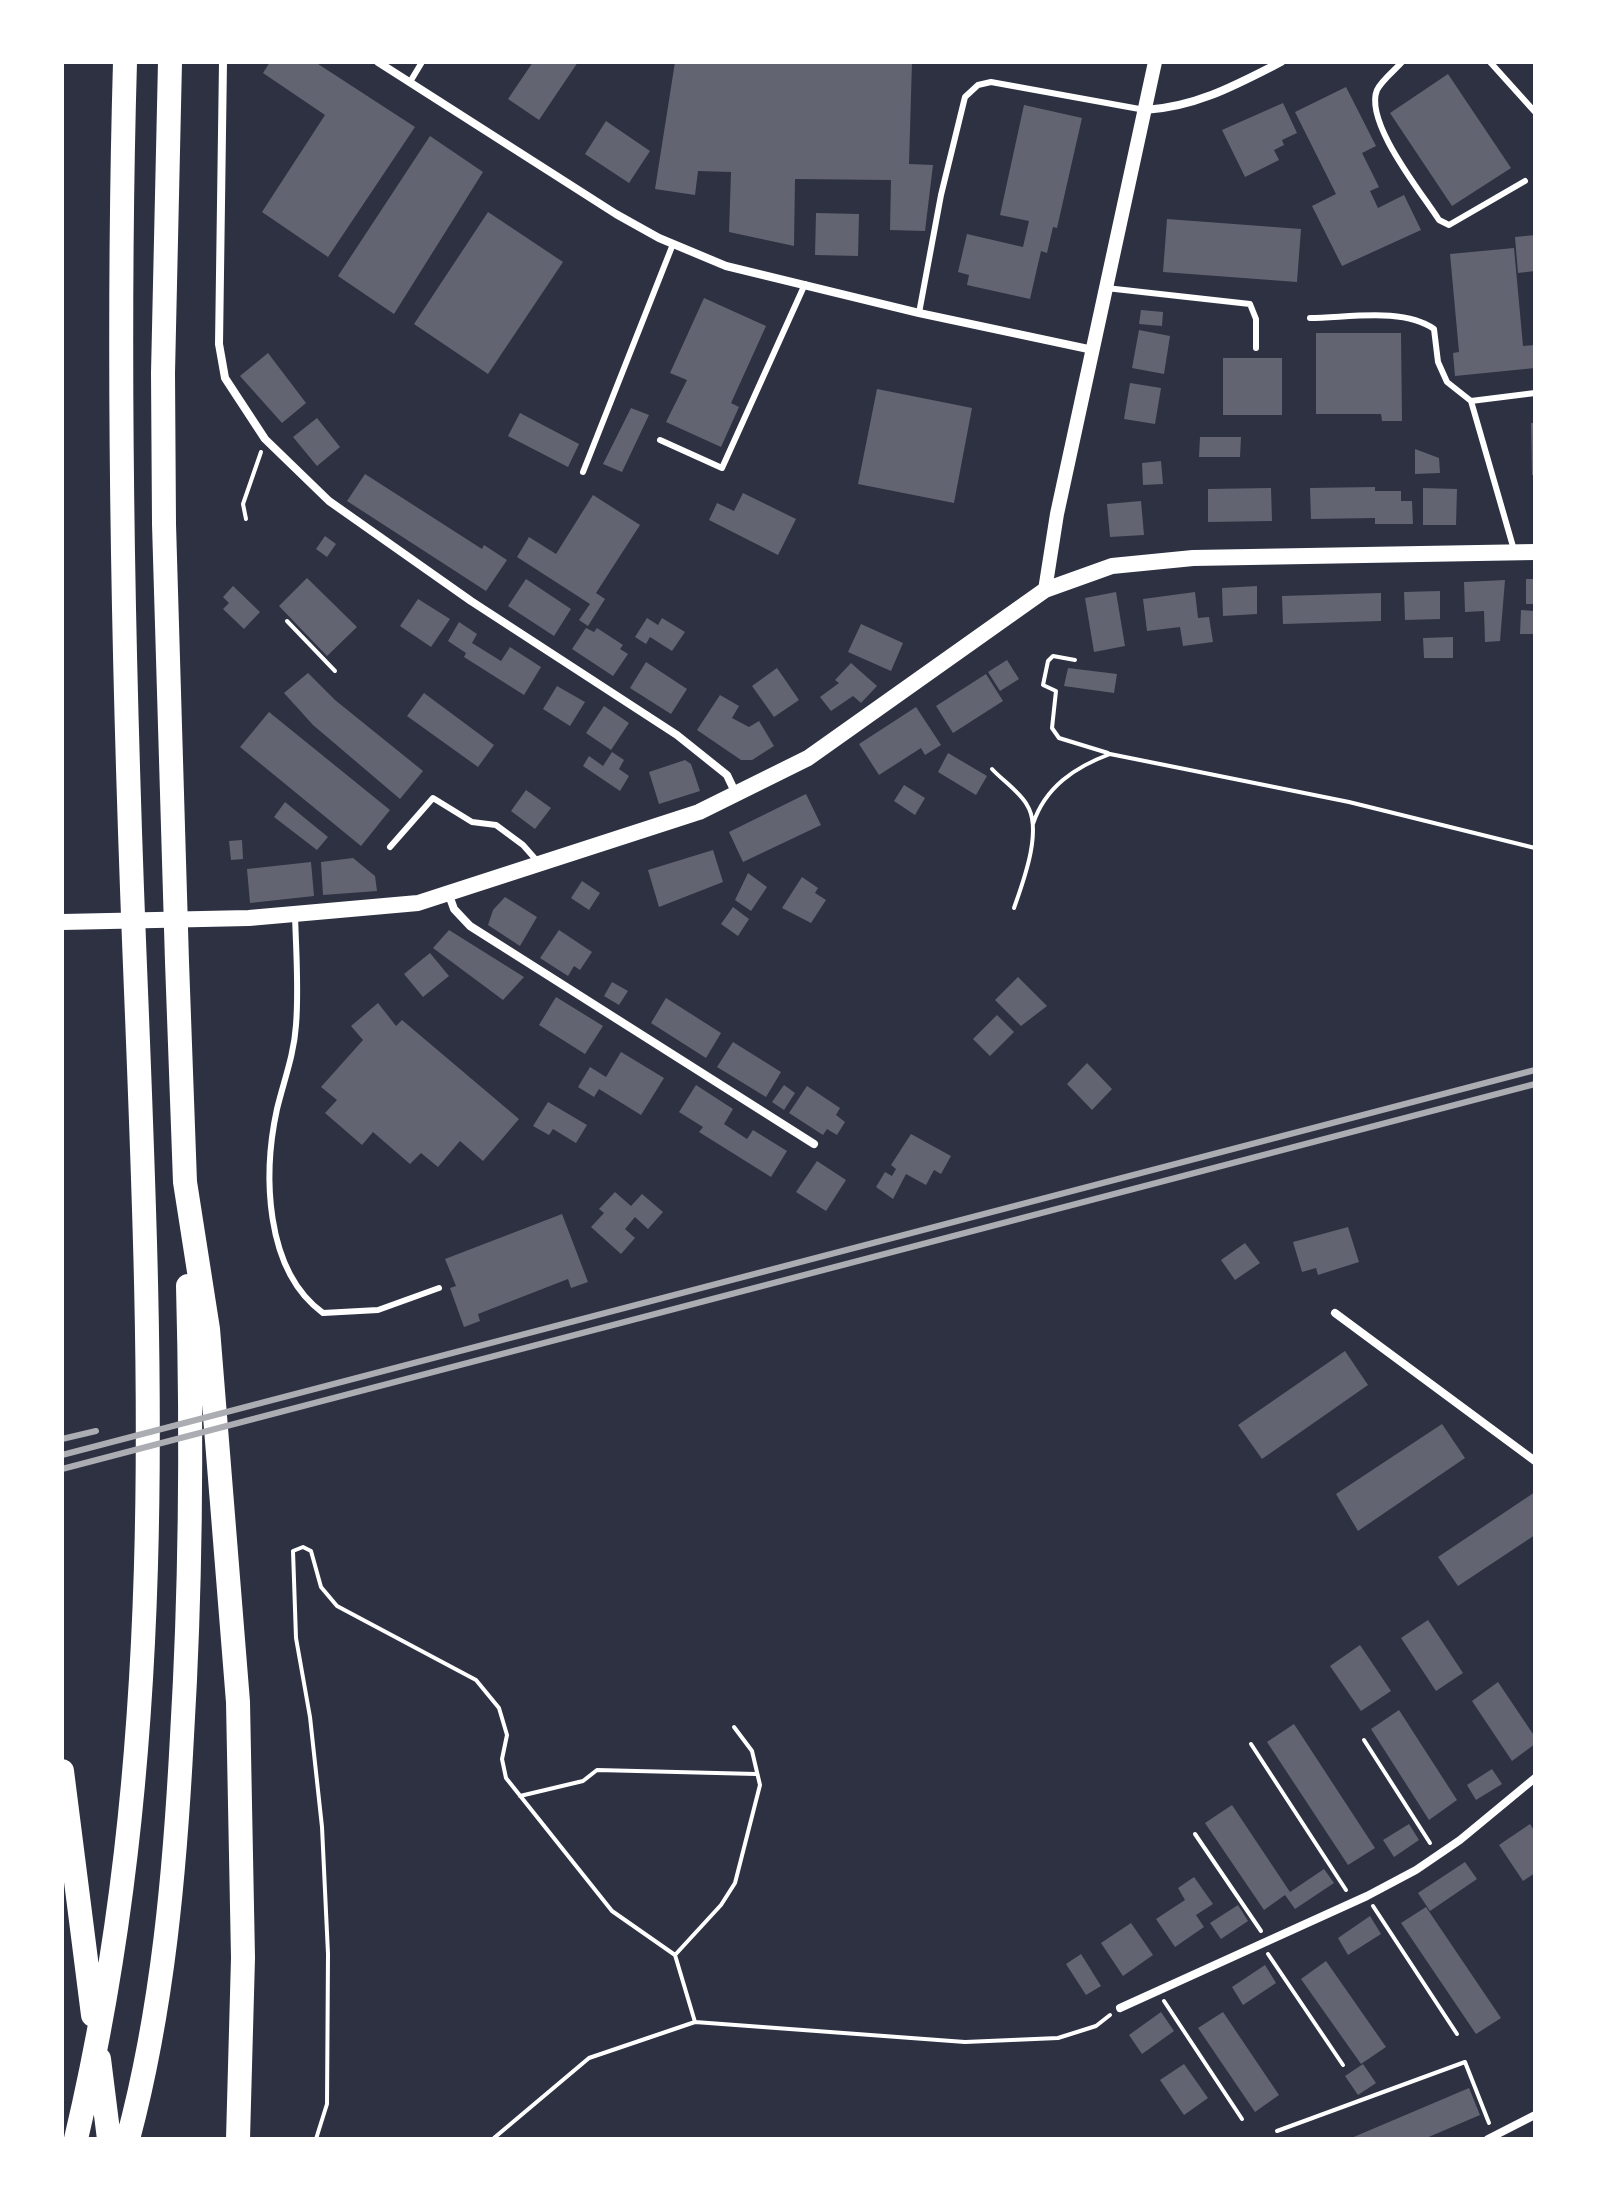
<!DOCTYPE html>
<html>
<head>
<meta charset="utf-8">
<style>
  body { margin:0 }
  #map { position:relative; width:1597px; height:2201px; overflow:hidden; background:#2d3142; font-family:Roboto,sans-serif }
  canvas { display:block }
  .frame { position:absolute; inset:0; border:64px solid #fff; pointer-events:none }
</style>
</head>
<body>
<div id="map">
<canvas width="1597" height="2201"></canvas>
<div class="frame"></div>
</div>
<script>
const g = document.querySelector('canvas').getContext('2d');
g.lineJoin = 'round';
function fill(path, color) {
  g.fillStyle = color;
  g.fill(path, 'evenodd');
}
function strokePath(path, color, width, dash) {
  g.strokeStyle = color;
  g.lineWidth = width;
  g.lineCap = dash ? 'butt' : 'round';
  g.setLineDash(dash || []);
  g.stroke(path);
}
fill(new Path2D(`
  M 270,62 L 315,62 L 415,127 L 328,257 L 262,212 L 325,115 L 263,73 Z
  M 533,62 L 578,62 L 539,120 L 508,99 Z
  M 675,62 L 912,62 L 909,164 L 933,165 L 925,231 L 890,230 L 891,180 L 795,179 L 794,246 L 729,232 L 731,172 L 698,171 L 695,195 L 655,189 Z
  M 1448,74 L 1511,168 L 1452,206 L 1390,113 Z
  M 1346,87 L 1376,146 L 1362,153 L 1379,187 L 1370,191 L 1378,208 L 1404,195 L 1421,230 L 1342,266 L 1312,206 L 1336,194 L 1295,112 Z
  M 1283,103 L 1297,133 L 1282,140 L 1284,145 L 1274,150 L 1279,160 L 1245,177 L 1222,130 Z
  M 1024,105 L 1082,118 L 1057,228 L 1053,227 L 1047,253 L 1041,251 L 1030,299 L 967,285 L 969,275 L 958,272 L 967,234 L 1023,247 L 1029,221 L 1000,215 Z
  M 606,121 L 650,151 L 629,183 L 585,154 Z
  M 430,136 L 483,172 L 394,314 L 338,276 Z
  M 488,212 L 563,262 L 488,374 L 414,324 Z
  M 816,213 L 859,214 L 858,256 L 815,255 Z
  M 1167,219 L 1301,229 L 1297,282 L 1163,272 Z
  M 1535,235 L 1535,271 L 1518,273 L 1515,237 Z
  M 1514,248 L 1523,346 L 1535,345 L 1535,368 L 1455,376 L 1453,353 L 1459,352 L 1450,254 Z
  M 704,298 L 766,326 L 731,403 L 739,407 L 721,447 L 666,422 L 687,380 L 670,373 Z
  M 1141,310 L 1163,312 L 1162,326 L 1139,324 Z
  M 1139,330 L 1170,336 L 1164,374 L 1132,368 Z
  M 1316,333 L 1401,333 L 1402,421 L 1382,421 L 1381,414 L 1316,414 Z
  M 268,353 L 306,403 L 282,423 L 240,376 Z
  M 1223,358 L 1282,358 L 1282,415 L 1223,415 Z
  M 1130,383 L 1161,388 L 1155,424 L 1124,419 Z
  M 877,389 L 972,408 L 954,503 L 858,484 Z
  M 631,408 L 649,415 L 622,472 L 603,464 Z
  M 520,413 L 579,444 L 568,467 L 508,436 Z
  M 317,418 L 340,447 L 317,466 L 293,437 Z
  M 1531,423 L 1535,423 L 1535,475 L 1532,475 Z
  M 1200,437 L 1241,437 L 1240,457 L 1199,457 Z
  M 1415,449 L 1439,458 L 1440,473 L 1415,474 Z
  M 1161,461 L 1163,484 L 1143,485 L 1142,463 Z
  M 365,474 L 482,549 L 484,545 L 507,560 L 486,591 L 347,501 Z
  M 1375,487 L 1375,491 L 1401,491 L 1401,501 L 1412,501 L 1413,524 L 1375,524 L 1375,518 L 1311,519 L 1310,488 Z
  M 1271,488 L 1272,521 L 1208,522 L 1208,489 Z
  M 1423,488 L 1457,489 L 1456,525 L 1423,525 Z
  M 743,493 L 796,519 L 778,555 L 709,520 L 717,503 L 734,511 Z
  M 593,495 L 640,525 L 596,593 L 605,599 L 588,626 L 579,620 L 590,604 L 517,557 L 529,537 L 556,554 Z
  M 1141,501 L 1144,535 L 1110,537 L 1107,504 Z
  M 325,536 L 336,544 L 327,557 L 316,549 Z
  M 307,578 L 357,627 L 327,656 L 279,606 Z
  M 526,579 L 571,609 L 554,636 L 508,606 Z
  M 1526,579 L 1535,579 L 1535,604 L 1526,604 Z
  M 1505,580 L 1500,641 L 1485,642 L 1484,611 L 1465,612 L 1464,582 Z
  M 233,586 L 260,612 L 244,629 L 223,609 L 229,603 L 223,597 Z
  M 1257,586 L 1257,614 L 1223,616 L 1222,588 Z
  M 1440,591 L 1440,619 L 1405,620 L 1404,592 Z
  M 1116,592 L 1125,646 L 1094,652 L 1085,598 Z
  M 1195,592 L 1198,618 L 1209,617 L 1213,642 L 1183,646 L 1180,627 L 1147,631 L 1143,599 Z
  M 1381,593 L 1381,621 L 1283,624 L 1282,596 Z
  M 418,599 L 450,619 L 431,647 L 400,626 Z
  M 1521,610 L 1535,611 L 1535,634 L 1520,634 Z
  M 647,618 L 658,625 L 662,618 L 685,632 L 672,651 L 650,637 L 646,644 L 635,637 Z
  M 459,622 L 477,634 L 472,643 L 501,661 L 510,647 L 541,667 L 524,695 L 464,657 L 466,653 L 448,641 Z
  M 861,624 L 903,643 L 891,671 L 848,652 Z
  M 586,628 L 594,632 L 597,628 L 623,645 L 620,649 L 628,654 L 613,676 L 572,649 Z
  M 1453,637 L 1453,658 L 1424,658 L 1423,638 Z
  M 1007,660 L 1019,679 L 1000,691 L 988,672 Z
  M 646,662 L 687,689 L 671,714 L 630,688 Z
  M 851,663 L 877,686 L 861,703 L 853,696 L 831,711 L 820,697 L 839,683 L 835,680 Z
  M 777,668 L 799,700 L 774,717 L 752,686 Z
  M 1068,668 L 1117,674 L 1114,693 L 1064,686 Z
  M 308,673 L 335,700 L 423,771 L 400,799 L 313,725 L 284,693 Z
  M 986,674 L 1003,701 L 953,733 L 936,706 Z
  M 557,686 L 585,702 L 570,726 L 543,709 Z
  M 424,693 L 494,745 L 478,767 L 407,716 Z
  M 720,695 L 739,706 L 732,718 L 749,727 L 759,721 L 774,746 L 752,760 L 741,760 L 697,730 Z
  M 604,706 L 629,723 L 611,750 L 586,733 Z
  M 916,707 L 941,745 L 925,755 L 921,748 L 879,775 L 859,744 Z
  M 269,712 L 390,810 L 361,846 L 240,747 Z
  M 612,752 L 624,760 L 619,769 L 629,776 L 620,791 L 583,766 L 589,756 L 603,766 Z
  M 948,753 L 987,776 L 976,795 L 938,772 Z
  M 685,760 L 691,764 L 700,791 L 659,804 L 649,772 Z
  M 904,785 L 925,798 L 915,815 L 894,801 Z
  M 526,790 L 551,808 L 535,829 L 511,811 Z
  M 806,794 L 821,825 L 743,862 L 729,832 Z
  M 285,802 L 328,837 L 317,850 L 274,817 Z
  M 242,840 L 243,859 L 231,860 L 229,841 Z
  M 713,850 L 723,882 L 659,907 L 648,870 Z
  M 353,858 L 375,876 L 377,891 L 323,895 L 321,862 Z
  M 311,862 L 314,896 L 250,903 L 247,869 Z
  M 748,873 L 767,887 L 751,911 L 735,900 Z
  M 802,877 L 818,888 L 815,893 L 826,900 L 811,923 L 782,908 Z
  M 582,881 L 600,893 L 589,910 L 571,898 Z
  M 505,897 L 537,917 L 520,946 L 488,925 L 493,910 Z
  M 733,907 L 749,919 L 738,936 L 721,924 Z
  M 449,930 L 524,977 L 503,1000 L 433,948 Z
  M 559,930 L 592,952 L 580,970 L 574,966 L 568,976 L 540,958 Z
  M 430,953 L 449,976 L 423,997 L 404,974 Z
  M 1018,977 L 1047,1006 L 1021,1026 L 995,1000 Z
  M 612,982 L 628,991 L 619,1005 L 604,996 Z
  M 556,997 L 603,1026 L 585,1054 L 539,1025 Z
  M 666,998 L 721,1033 L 706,1058 L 651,1023 Z
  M 378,1003 L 396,1026 L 402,1020 L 519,1119 L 483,1161 L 460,1141 L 438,1167 L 421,1153 L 410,1164 L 373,1132 L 362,1145 L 325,1113 L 337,1100 L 321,1087 L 363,1040 L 351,1026 Z
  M 997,1015 L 1014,1032 L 990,1056 L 973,1039 Z
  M 733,1042 L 781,1072 L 766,1097 L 717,1067 Z
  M 621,1052 L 664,1078 L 641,1115 L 599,1089 L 594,1097 L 578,1087 L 590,1067 L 606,1077 Z
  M 1087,1063 L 1112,1089 L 1092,1110 L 1067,1084 Z
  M 696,1085 L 733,1109 L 724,1124 L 747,1139 L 753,1130 L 787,1151 L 771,1177 L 699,1132 L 703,1127 L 679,1112 Z
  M 784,1085 L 795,1093 L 784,1110 L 772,1102 Z
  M 807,1086 L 840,1108 L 836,1115 L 845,1122 L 837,1135 L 827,1129 L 823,1135 L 789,1113 Z
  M 548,1102 L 587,1125 L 576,1143 L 553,1129 L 549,1135 L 533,1126 Z
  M 911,1134 L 951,1156 L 941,1174 L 934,1170 L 926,1185 L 906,1174 L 893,1199 L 876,1187 L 885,1172 L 892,1176 L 896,1169 L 891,1165 Z
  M 817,1161 L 846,1180 L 826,1211 L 796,1192 Z
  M 615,1192 L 631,1206 L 642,1194 L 663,1212 L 648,1229 L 635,1217 L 625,1229 L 635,1238 L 621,1254 L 591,1227 L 604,1213 L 599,1209 Z
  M 562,1214 L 588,1282 L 571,1288 L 568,1279 L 478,1314 L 480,1321 L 464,1327 L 450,1288 L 456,1286 L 445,1259 Z
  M 1348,1227 L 1359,1262 L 1318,1275 L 1316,1268 L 1302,1272 L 1293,1242 Z
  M 1245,1243 L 1260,1263 L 1235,1280 L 1221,1260 Z
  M 1345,1351 L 1368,1385 L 1262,1459 L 1238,1425 Z
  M 1442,1424 L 1465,1458 L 1358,1531 L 1336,1494 Z
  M 1535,1492 L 1535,1535 L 1458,1586 L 1438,1557 Z
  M 1428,1620 L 1463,1673 L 1436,1691 L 1401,1638 Z
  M 1360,1645 L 1391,1691 L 1361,1711 L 1330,1666 Z
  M 1498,1682 L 1535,1737 L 1535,1744 L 1512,1761 L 1472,1701 Z
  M 1399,1710 L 1457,1800 L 1429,1820 L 1371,1729 Z
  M 1294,1724 L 1375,1848 L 1348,1865 L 1267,1742 Z
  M 1492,1769 L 1502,1784 L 1476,1800 L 1467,1785 Z
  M 1232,1805 L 1290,1892 L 1324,1869 L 1334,1883 L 1295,1909 L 1285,1895 L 1264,1910 L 1205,1823 Z
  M 1409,1824 L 1419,1840 L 1394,1857 L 1383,1840 Z
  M 1530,1824 L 1535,1832 L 1535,1873 L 1523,1881 L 1499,1845 Z
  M 1465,1862 L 1477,1879 L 1430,1911 L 1418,1893 Z
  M 1194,1877 L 1213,1904 L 1196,1915 L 1204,1927 L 1175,1947 L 1156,1919 L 1185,1900 L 1178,1888 Z
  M 1238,1905 L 1248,1921 L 1221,1939 L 1210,1923 Z
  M 1426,1907 L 1501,2018 L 1476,2034 L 1401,1923 Z
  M 1370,1916 L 1381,1934 L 1348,1955 L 1338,1938 Z
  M 1131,1923 L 1153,1955 L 1123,1976 L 1101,1943 Z
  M 1081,1954 L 1101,1986 L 1086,1995 L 1066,1964 Z
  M 1326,1961 L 1386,2047 L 1361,2064 L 1301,1979 Z
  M 1265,1965 L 1276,1983 L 1243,2005 L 1232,1987 Z
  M 1161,2012 L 1174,2031 L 1142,2054 L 1129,2035 Z
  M 1223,2012 L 1279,2095 L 1255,2112 L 1198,2028 Z
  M 1184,2064 L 1208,2098 L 1184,2115 L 1160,2080 Z
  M 1363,2064 L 1376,2083 L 1358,2095 L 1345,2076 Z
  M 1469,2088 L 1480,2115 L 1424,2139 L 1349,2139 Z`), '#626471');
strokePath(new Path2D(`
  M 246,519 L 243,504 L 261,452
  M 287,621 L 335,671
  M 1075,660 L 1053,656 L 1048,661 L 1043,685 L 1056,691 L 1052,728 L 1059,738 L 1108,753
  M 992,769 C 1002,780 1020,792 1027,805 C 1043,830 1023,882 1014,908
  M 1033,824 C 1045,787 1075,767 1110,754 L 1349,802 L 1535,848
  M 1364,1740 L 1430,1843
  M 1251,1744 L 1346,1890
  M 520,1796 L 583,1781 L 597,1770 L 756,1774
  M 1195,1834 L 1261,1931
  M 1373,1906 L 1457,2034
  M 1268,1954 L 1343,2065
  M 675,1955 L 721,1905 L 735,1883 L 760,1785 L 752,1751 L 734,1727
  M 1164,2001 L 1242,2119
  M 1277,2131 L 1465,2062 L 1489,2123
  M 494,2138 L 589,2058 L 695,2022 L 965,2042 L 1058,2038 L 1096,2026 L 1110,2015
  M 316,2139 L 327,2104 L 328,1954 L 322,1827 L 310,1717 L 296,1638 L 293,1551 L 303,1547 L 311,1551 L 321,1587 L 337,1606 L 476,1680 L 499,1708 L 507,1735 L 502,1759 L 506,1778 L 612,1911 L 675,1955 L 695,2022`), '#fff', 4);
strokePath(new Path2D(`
  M 1402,62 C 1395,70 1382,80 1377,90 C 1364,122 1421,192 1439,220 L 1449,225 L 1525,181
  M 1490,62 L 1535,112
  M 410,82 L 422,62
  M 1106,288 L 1250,304 L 1256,319 L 1256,348
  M 919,313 L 941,195 L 965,97 L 978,85 L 991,82 L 1145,110
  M 1310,318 C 1347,318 1403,307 1434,329 L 1438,362 L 1447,382 L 1471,401 L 1514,550
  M 1471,401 L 1535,393
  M 660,440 L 722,468 L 805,284
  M 583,472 L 673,244
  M 390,847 L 433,798 L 472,822 L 496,825 L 523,845 L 538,862
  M 295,915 C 296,951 299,989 296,1025 C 294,1055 284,1080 277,1109 C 263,1173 264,1270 323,1313 L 378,1310 L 439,1288`), '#fff', 6);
strokePath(new Path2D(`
  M 223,62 L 219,344 L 225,378 L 265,439 L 329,501 L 471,601 L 677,735 L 727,775 L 736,794
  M 378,62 L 616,214 L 659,238 L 726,266 L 919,313 L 1093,350
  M 1145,110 C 1196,107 1236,85 1281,62
  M 449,895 L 454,909 L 470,926 L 814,1144
  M 1335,1313 L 1535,1461
  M 1120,2008 L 1367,1896 L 1416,1870 L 1460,1840 L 1535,1778
  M 1488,2139 L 1535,2115`), '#fff', 8);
strokePath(new Path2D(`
  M 1045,590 L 1057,514 L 1155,62`), '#fff', 14);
strokePath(new Path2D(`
  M 62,922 L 249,918 L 418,903 L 699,812 L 808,758 L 1045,590 L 1112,566 L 1193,558 L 1535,552`), '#fff', 16);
strokePath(new Path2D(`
  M 170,62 L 163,373 L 164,524 L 177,962 L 185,1182 L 208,1329 L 238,1702 L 243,1958 L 238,2139
  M 62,1771 L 93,2015
  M 99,2059 L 109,2139
  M 76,2139 C 175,1720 148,1314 132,889 C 122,613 117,338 125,62
  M 128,2139 C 163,2008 175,1871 182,1736 C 191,1586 192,1436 188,1286`), '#fff', 24);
strokePath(new Path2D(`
  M 62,1439 L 96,1431
  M 62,1455 L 1535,1070
  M 62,1469 L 1535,1084`), '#abadb3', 6);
</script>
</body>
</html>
